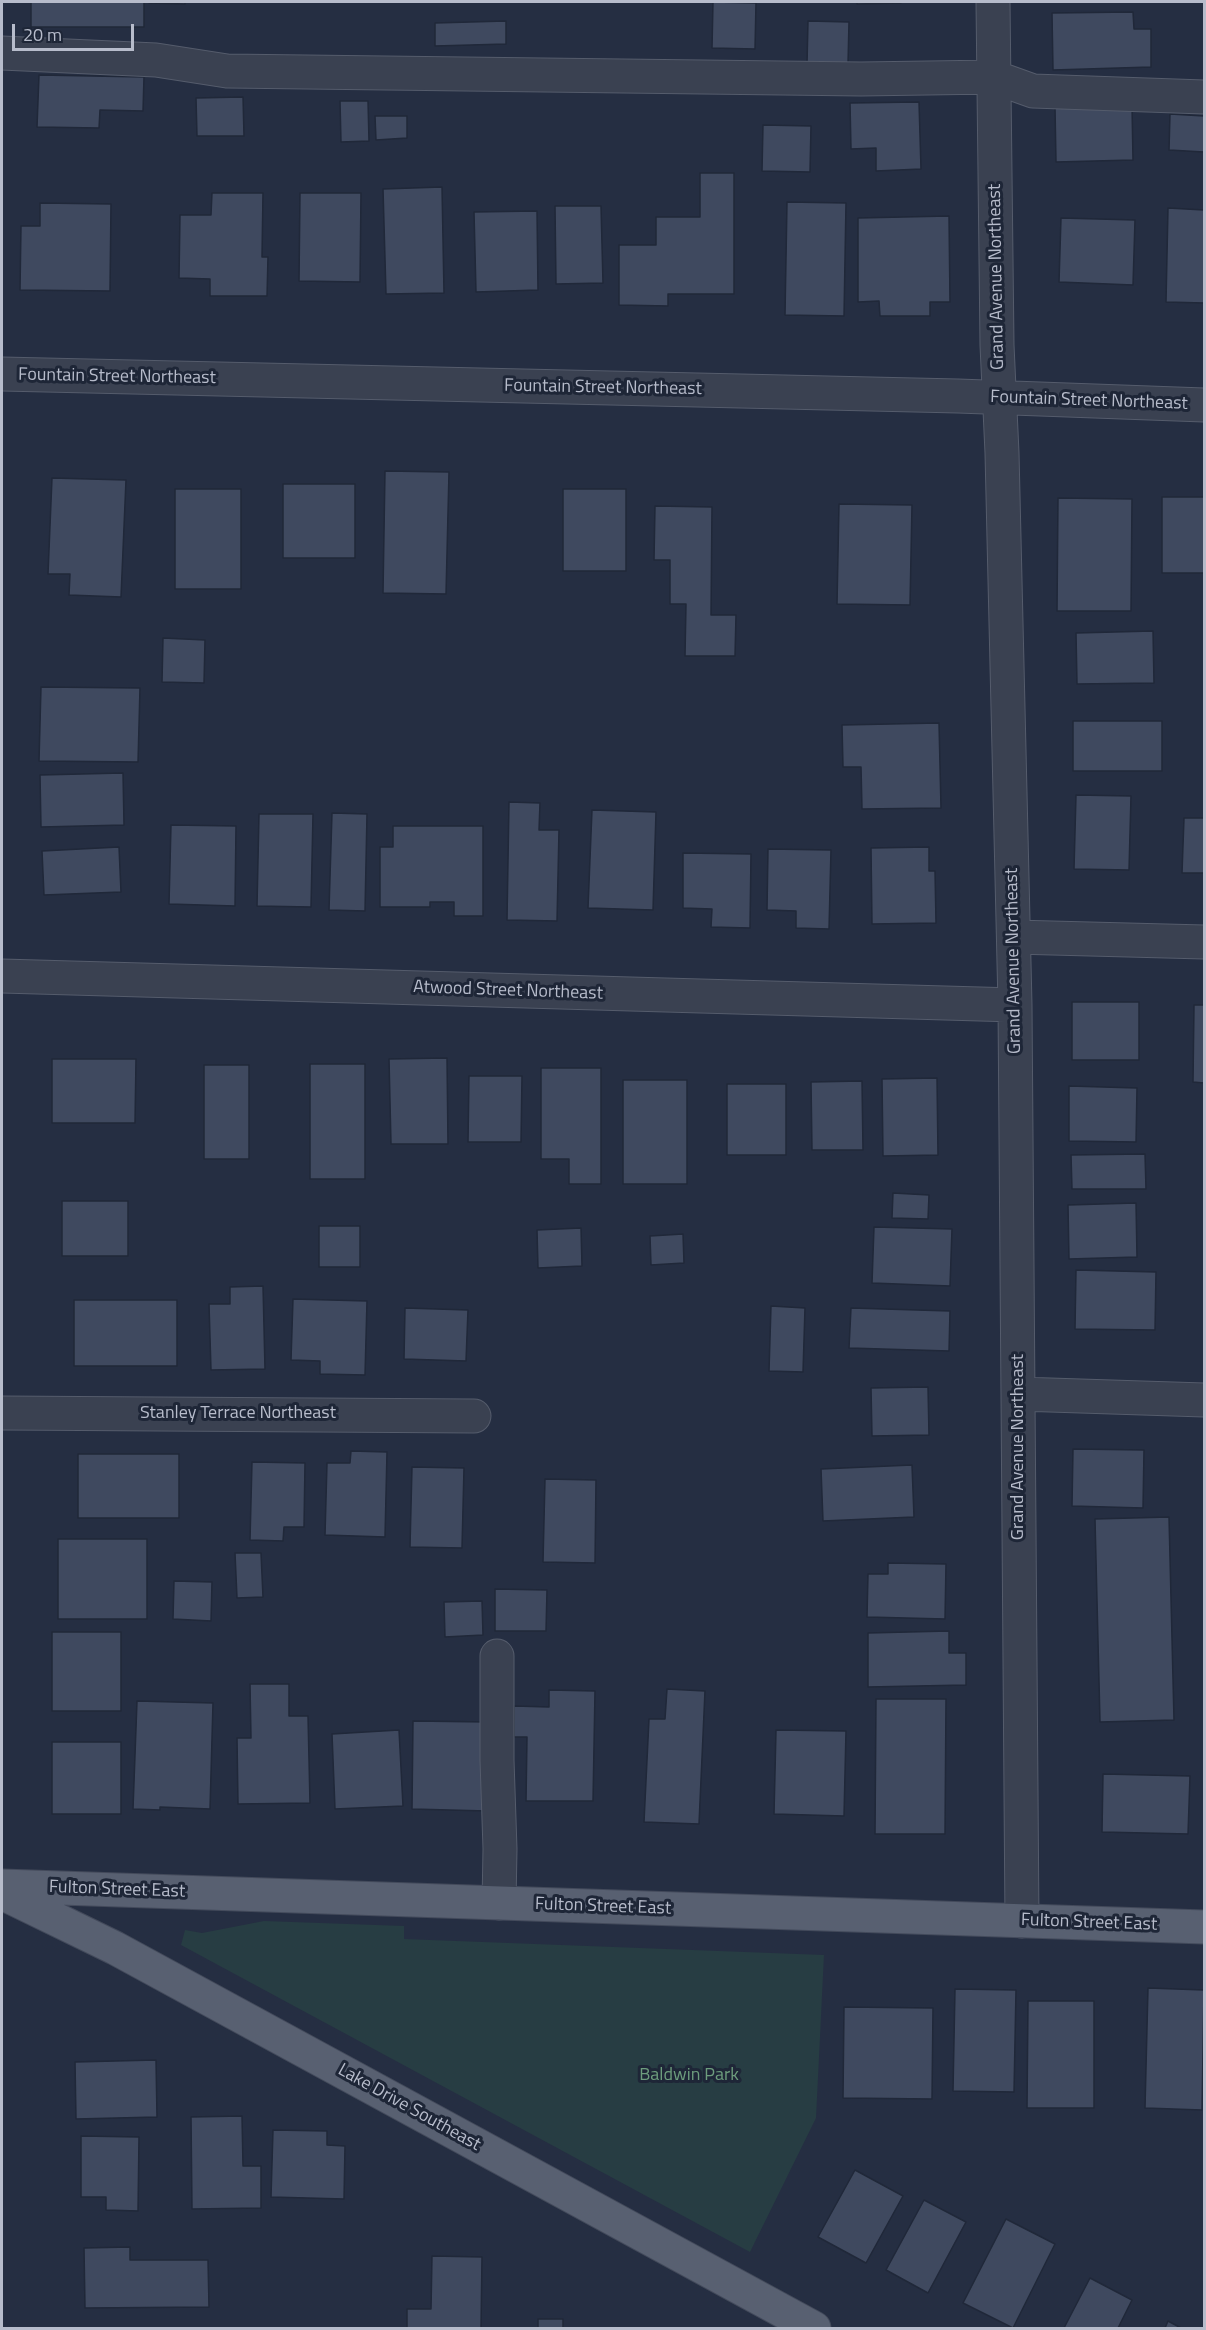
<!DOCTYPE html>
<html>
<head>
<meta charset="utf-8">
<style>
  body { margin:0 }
  #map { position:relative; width:1206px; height:2330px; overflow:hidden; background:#252e42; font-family:"Titillium Web",sans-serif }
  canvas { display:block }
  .frame { position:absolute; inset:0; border:3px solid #b7bccb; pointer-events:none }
  .scale { position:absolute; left:12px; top:24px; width:122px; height:27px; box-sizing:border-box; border:3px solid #b7bccb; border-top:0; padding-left:8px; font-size:18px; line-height:21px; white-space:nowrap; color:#b7bccb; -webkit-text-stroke:4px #1e2637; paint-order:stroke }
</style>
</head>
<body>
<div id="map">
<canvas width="1206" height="2330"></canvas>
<div class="frame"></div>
<div class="scale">20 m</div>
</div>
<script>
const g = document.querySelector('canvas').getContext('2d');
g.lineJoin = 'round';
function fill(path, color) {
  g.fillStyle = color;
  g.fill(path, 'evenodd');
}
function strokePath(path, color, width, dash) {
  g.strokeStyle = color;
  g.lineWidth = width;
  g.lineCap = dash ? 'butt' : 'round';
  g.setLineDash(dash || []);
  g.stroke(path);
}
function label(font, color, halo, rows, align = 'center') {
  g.font = font + ' "Titillium Web",sans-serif';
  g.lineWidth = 6;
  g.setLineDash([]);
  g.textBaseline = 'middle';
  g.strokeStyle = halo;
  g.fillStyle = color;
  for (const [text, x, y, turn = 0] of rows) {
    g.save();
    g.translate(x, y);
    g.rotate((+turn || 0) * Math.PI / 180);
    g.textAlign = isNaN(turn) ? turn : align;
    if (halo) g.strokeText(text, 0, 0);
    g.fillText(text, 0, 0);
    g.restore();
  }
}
fill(new Path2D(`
  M 264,1921 L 404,1926 L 404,1939 L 824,1955 L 816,2118 L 750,2252 L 181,1945 L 185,1930 L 202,1933 Z`), '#273d43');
const building = new Path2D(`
  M 31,2 L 144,2 L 144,27 L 31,27 Z
  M 149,2 L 185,2 L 185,4 L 149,3 Z
  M 713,2 L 756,3 L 755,49 L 712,48 Z
  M 857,2 L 901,2 L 901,3 L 857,4 Z
  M 1133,12 L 1134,29 L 1151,29 L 1151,67 L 1053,70 L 1052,13 Z
  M 506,21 L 506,44 L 435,46 L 435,23 Z
  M 808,21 L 849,22 L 848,64 L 807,64 Z
  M 39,75 L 144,77 L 143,111 L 100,110 L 99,128 L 37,127 Z
  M 243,97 L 244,136 L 197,136 L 196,98 Z
  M 340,101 L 368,101 L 369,141 L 341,142 Z
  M 919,102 L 921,169 L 876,171 L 876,148 L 851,149 L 850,103 Z
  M 1132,106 L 1133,160 L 1056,162 L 1055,107 Z
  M 1170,114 L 1204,116 L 1204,152 L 1169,150 Z
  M 375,116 L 407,116 L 407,138 L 376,140 Z
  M 763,125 L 811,126 L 810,172 L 762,171 Z
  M 700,173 L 734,173 L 734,294 L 668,294 L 668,306 L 619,305 L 619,245 L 656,245 L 656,217 L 700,217 Z
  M 442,187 L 444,293 L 386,294 L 383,189 Z
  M 212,193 L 263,193 L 262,257 L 268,257 L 267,296 L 210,296 L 210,279 L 179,278 L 180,215 L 211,215 Z
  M 300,193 L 361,193 L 360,282 L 299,281 Z
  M 787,202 L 846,203 L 844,316 L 785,315 Z
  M 40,203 L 111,204 L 110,291 L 20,290 L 21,226 L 40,226 Z
  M 555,206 L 601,206 L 603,283 L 556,284 Z
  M 1168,208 L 1204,210 L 1204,303 L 1166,302 Z
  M 537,211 L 538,290 L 476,292 L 474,212 Z
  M 949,216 L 950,302 L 930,302 L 930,316 L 880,316 L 879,301 L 858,302 L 858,218 Z
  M 1061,218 L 1135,220 L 1133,285 L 1059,282 Z
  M 385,471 L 449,472 L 446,594 L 383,593 Z
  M 52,478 L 126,480 L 121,597 L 69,595 L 70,574 L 48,574 Z
  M 283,484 L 355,484 L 355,558 L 283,558 Z
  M 175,489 L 241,489 L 241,589 L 175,589 Z
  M 563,489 L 626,489 L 626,571 L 563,571 Z
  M 1162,497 L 1204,497 L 1204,573 L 1162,573 Z
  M 1058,498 L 1132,499 L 1131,611 L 1057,611 Z
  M 839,504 L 912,505 L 910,605 L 837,604 Z
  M 655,506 L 712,507 L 711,615 L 736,615 L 735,656 L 685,656 L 686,604 L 670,604 L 670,560 L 654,560 Z
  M 1153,631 L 1154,683 L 1077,684 L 1076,633 Z
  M 163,638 L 205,640 L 204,683 L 162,682 Z
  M 41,687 L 140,688 L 138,762 L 39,761 Z
  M 1073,721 L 1162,721 L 1162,771 L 1073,771 Z
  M 939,723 L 941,808 L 862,809 L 861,767 L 843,767 L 842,725 Z
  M 123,773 L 124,825 L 41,827 L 40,775 Z
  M 1076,795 L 1131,796 L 1129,870 L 1074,869 Z
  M 509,802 L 540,803 L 539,830 L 559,830 L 557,921 L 507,920 Z
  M 592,810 L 656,812 L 653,910 L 588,908 Z
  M 332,813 L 367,814 L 365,911 L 329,910 Z
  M 259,814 L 313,814 L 311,907 L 257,906 Z
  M 1184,818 L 1204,818 L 1204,873 L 1182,873 Z
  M 171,825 L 236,826 L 235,906 L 169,904 Z
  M 393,826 L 483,826 L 483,916 L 454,916 L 454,902 L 430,902 L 430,907 L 380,907 L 380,847 L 393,847 Z
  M 119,847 L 121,892 L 44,895 L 42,851 Z
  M 929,847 L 929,871 L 935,871 L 936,923 L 872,924 L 871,848 Z
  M 768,849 L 831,850 L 829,929 L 796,928 L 796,911 L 767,910 Z
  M 683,853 L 751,854 L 750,928 L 711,927 L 712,909 L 683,908 Z
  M 1072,1002 L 1139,1002 L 1139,1060 L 1072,1060 Z
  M 1194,1005 L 1204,1005 L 1204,1083 L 1193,1082 Z
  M 447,1058 L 448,1144 L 391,1144 L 389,1059 Z
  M 52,1059 L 136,1059 L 135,1123 L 52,1123 Z
  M 310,1064 L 365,1064 L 365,1179 L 310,1179 Z
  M 204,1065 L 249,1065 L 249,1159 L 204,1159 Z
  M 541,1068 L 601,1068 L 601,1184 L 569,1184 L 569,1159 L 541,1159 Z
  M 469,1076 L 522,1076 L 521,1142 L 468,1142 Z
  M 937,1078 L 938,1155 L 883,1156 L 882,1079 Z
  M 623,1080 L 687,1080 L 687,1184 L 623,1184 Z
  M 862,1081 L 863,1150 L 812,1150 L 811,1082 Z
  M 727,1084 L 786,1084 L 786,1155 L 727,1155 Z
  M 1069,1086 L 1137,1088 L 1136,1142 L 1069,1141 Z
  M 1145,1154 L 1146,1189 L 1072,1189 L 1071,1155 Z
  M 893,1193 L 929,1195 L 928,1219 L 892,1218 Z
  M 62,1201 L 128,1201 L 128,1256 L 62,1256 Z
  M 1136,1203 L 1137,1257 L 1069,1259 L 1068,1205 Z
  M 319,1226 L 360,1226 L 360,1267 L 319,1267 Z
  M 874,1227 L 952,1229 L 950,1286 L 872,1283 Z
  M 581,1228 L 582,1266 L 538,1268 L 537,1230 Z
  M 683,1234 L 684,1263 L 651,1265 L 650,1236 Z
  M 1076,1270 L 1156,1272 L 1155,1330 L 1075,1329 Z
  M 263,1286 L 265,1369 L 211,1370 L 209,1304 L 230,1304 L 230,1287 Z
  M 293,1299 L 367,1301 L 365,1375 L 320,1374 L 320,1361 L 291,1360 Z
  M 74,1300 L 177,1300 L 177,1366 L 74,1366 Z
  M 771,1306 L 805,1308 L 803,1372 L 769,1371 Z
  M 405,1308 L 468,1310 L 466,1361 L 404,1359 Z
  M 851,1308 L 950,1311 L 949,1351 L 849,1348 Z
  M 928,1387 L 929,1435 L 872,1436 L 871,1388 Z
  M 1073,1449 L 1144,1450 L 1143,1508 L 1072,1506 Z
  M 351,1451 L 387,1452 L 385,1537 L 325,1535 L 327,1463 L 350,1463 Z
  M 78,1454 L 179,1454 L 179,1518 L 78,1518 Z
  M 252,1462 L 305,1463 L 304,1527 L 284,1527 L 283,1541 L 250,1540 Z
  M 912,1465 L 914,1517 L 823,1521 L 821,1469 Z
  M 412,1467 L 464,1468 L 462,1548 L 410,1547 Z
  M 545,1479 L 596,1480 L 595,1563 L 543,1562 Z
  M 1169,1517 L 1174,1720 L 1100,1722 L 1095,1519 Z
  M 58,1539 L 147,1539 L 147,1619 L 58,1619 Z
  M 235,1553 L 261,1553 L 263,1597 L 237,1598 Z
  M 888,1563 L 946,1564 L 945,1619 L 867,1617 L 868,1574 L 888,1574 Z
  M 174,1581 L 212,1582 L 211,1621 L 173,1619 Z
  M 495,1589 L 547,1590 L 546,1631 L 495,1631 Z
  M 482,1601 L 483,1635 L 445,1637 L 444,1602 Z
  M 949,1631 L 949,1653 L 966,1653 L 966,1685 L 868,1687 L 868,1633 Z
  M 52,1632 L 121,1632 L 121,1711 L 52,1711 Z
  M 250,1684 L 289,1684 L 289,1716 L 308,1716 L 310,1803 L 238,1804 L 237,1738 L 251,1738 Z
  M 667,1689 L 705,1691 L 699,1824 L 644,1822 L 649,1719 L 665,1719 Z
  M 549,1690 L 595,1691 L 593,1801 L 526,1801 L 527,1737 L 514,1737 L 514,1706 L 549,1707 Z
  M 876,1699 L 946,1699 L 945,1834 L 875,1834 Z
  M 137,1701 L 213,1703 L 210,1809 L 160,1807 L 160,1810 L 133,1809 Z
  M 413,1721 L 488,1722 L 487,1811 L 412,1809 Z
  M 399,1730 L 403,1806 L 335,1809 L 332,1734 Z
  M 776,1730 L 846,1731 L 844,1816 L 774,1814 Z
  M 52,1742 L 121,1742 L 121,1814 L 52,1814 Z
  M 1103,1774 L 1190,1776 L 1188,1834 L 1102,1832 Z
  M 1148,1988 L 1204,1990 L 1202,2110 L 1145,2108 Z
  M 955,1989 L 1016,1990 L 1014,2092 L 953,2091 Z
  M 1028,2001 L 1094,2001 L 1094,2108 L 1027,2108 Z
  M 844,2007 L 933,2008 L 932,2099 L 843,2098 Z
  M 156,2060 L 157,2117 L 76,2119 L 75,2062 Z
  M 242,2116 L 243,2166 L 261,2166 L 261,2208 L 192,2209 L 191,2117 Z
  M 273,2130 L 327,2131 L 327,2145 L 345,2146 L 344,2199 L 271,2197 Z
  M 81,2136 L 139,2137 L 138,2211 L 106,2210 L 106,2197 L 81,2197 Z
  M 855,2170 L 903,2196 L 866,2263 L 818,2237 Z
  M 924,2200 L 966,2222 L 928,2293 L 886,2270 Z
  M 1006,2219 L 1055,2244 L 1013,2328 L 963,2303 Z
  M 130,2247 L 130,2260 L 208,2260 L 209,2307 L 85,2308 L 84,2248 Z
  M 432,2256 L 482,2257 L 481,2328 L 407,2328 L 407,2309 L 431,2309 Z
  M 1090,2278 L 1132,2300 L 1118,2328 L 1064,2328 Z
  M 538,2319 L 563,2319 L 563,2328 L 538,2328 Z
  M 1168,2321 L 1181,2328 L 1165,2328 Z`);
fill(building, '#3f495f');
strokePath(building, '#202839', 1.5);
const minor = new Path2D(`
  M 993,2 L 997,345 L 1002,453 L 1015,1005 L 1022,1921
  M 2,53 L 156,60 L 227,71 L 861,79 L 994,77 L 1033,91 L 1204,97
  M 2,374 L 958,396 L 1204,405
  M 1014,937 L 1204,942
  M 2,976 L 1015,1005
  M 1019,1394 L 1204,1400
  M 2,1413 L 474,1416
  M 497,1656 L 497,1760 L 500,1849 L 499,1903`);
const major = new Path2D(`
  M 2,1886 L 1204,1927
  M 2,1893 L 115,1948 L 814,2328`);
strokePath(minor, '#555c6c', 35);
strokePath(major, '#434a5b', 35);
strokePath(minor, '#3a4151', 33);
strokePath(major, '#586071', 33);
label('18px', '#b7bccb', '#1e2637', [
  ["Grand Avenue Northeast",997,277,-91],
  ["Fountain Street Northeast",117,377,1],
  ["Fountain Street Northeast",603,388,1],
  ["Fountain Street Northeast",1089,401,2],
  ["Grand Avenue Northeast",1014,961,-91],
  ["Atwood Street Northeast",508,991,2],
  ["Stanley Terrace Northeast",238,1414],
  ["Grand Avenue Northeast",1019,1447,-90],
  ["Fulton Street East",117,1890,2],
  ["Fulton Street East",603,1907,2],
  ["Fulton Street East",1089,1923,2],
  ["Lake Drive Southeast",409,2108,29]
]);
label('18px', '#6d9d7d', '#1e2637', [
  ["Baldwin Park",689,2076]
]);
</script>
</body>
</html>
